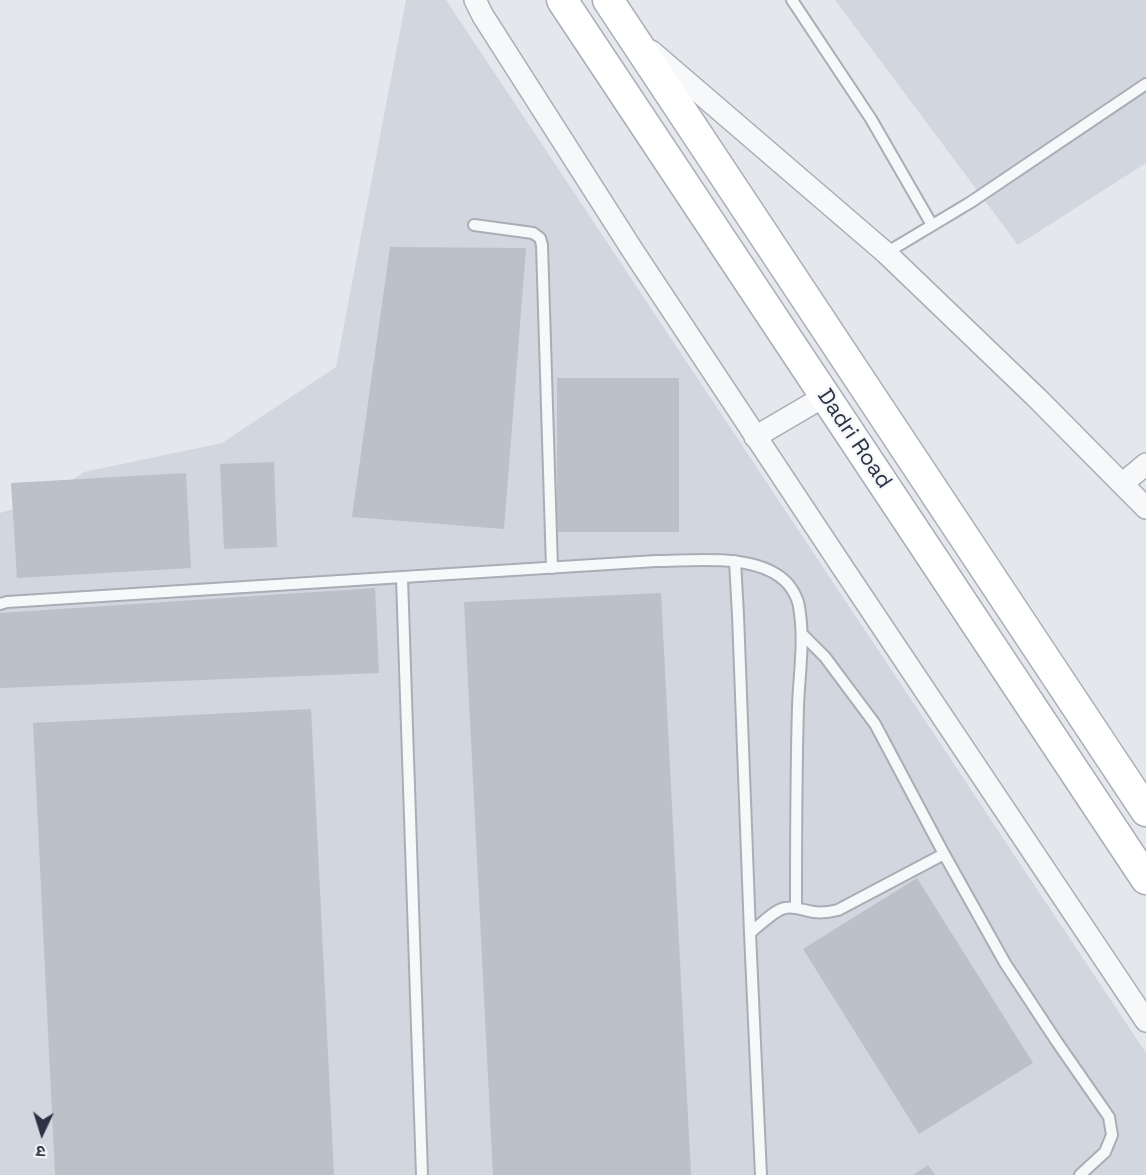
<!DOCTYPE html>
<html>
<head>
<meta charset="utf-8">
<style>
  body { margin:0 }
  #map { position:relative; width:1146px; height:1175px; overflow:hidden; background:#e4e7ec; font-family:"Space Grotesk","Noto Sans Devanagari",sans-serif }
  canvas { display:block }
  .north { position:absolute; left:12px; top:1103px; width:60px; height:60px; -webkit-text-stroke:4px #f4f6f9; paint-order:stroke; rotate:184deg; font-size:16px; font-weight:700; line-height:24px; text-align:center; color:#2b3344 }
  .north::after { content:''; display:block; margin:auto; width:21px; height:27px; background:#2b3344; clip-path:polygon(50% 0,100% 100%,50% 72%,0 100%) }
</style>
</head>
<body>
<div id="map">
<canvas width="1146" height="1175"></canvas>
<div class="north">उ</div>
</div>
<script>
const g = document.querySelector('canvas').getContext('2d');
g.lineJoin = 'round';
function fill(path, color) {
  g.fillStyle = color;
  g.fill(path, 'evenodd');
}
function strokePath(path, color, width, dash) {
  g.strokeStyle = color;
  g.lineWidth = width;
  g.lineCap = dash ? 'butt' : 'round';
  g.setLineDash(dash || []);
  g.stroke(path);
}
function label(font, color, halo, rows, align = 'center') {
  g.font = font + ' "Space Grotesk",sans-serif';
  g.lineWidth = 4.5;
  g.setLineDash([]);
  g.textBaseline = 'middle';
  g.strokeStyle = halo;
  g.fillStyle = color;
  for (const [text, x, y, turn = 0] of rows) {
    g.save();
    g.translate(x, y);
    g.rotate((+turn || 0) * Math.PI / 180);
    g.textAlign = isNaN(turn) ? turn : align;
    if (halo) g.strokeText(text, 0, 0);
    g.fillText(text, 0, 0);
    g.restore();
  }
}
fill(new Path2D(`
  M 406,0 L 446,0 L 1146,1053 L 1146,1175 L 0,1175 L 0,513 L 41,501 L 84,472 L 222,443 L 336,367 Z
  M 835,0 L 1146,0 L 1146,163 L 1018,245 Z`), '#d2d6de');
fill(new Path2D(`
  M 390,247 L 526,248 L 504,529 L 352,517 Z
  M 557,378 L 679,378 L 679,532 L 557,532 Z
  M 274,462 L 277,547 L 224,549 L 220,464 Z
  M 186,473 L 191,568 L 17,578 L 11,483 Z
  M 375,588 L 379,673 L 0,688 L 0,613 Z
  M 661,593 L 691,1175 L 493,1175 L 464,602 Z
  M 311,709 L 334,1175 L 55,1175 L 33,723 Z
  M 917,878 L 1033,1063 L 919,1134 L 803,949 Z
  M 928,1165 L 935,1175 L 913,1175 Z`), '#bbc0c9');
const lane = new Path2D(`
  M 792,0 L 871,119 L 932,225
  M 474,225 L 533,233 L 540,238 L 542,245 L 552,568
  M 886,253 L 971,202 L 1146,84
  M 735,561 L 738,615 L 750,933 L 761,1175
  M 402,578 L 422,1175
  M 0,604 L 7,602 L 656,561 C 694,561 754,553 784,580 C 791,586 798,598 799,607 C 805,641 799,674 798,707 C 796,774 796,841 796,908
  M 802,634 L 825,657 L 875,724 L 944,854 L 1005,963 L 1057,1042 L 1109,1117 L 1112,1135 L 1105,1152 L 1080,1175
  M 750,933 C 759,926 774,910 785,908 C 795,906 805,911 814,912 C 822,913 830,912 838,910 L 944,854`);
const street = new Path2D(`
  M 475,0 L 483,16 L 633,251 L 841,565 L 1146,1021
  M 651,51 L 886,253 L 1038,399 L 1146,508
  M 755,437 L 825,396
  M 1122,484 L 1146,464`);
const secondary = new Path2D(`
  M 562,0 L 1146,879
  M 608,0 L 1146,811`);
strokePath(lane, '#a9adb6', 14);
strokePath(street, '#a9adb6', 24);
strokePath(secondary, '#a9adb6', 33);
strokePath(lane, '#f7f8fa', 10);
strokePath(street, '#f7f8fa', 21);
strokePath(secondary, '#fff', 30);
label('22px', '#2b3344', '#f4f6f9', [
  ["Dadri Road",854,439,56]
]);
</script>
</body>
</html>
